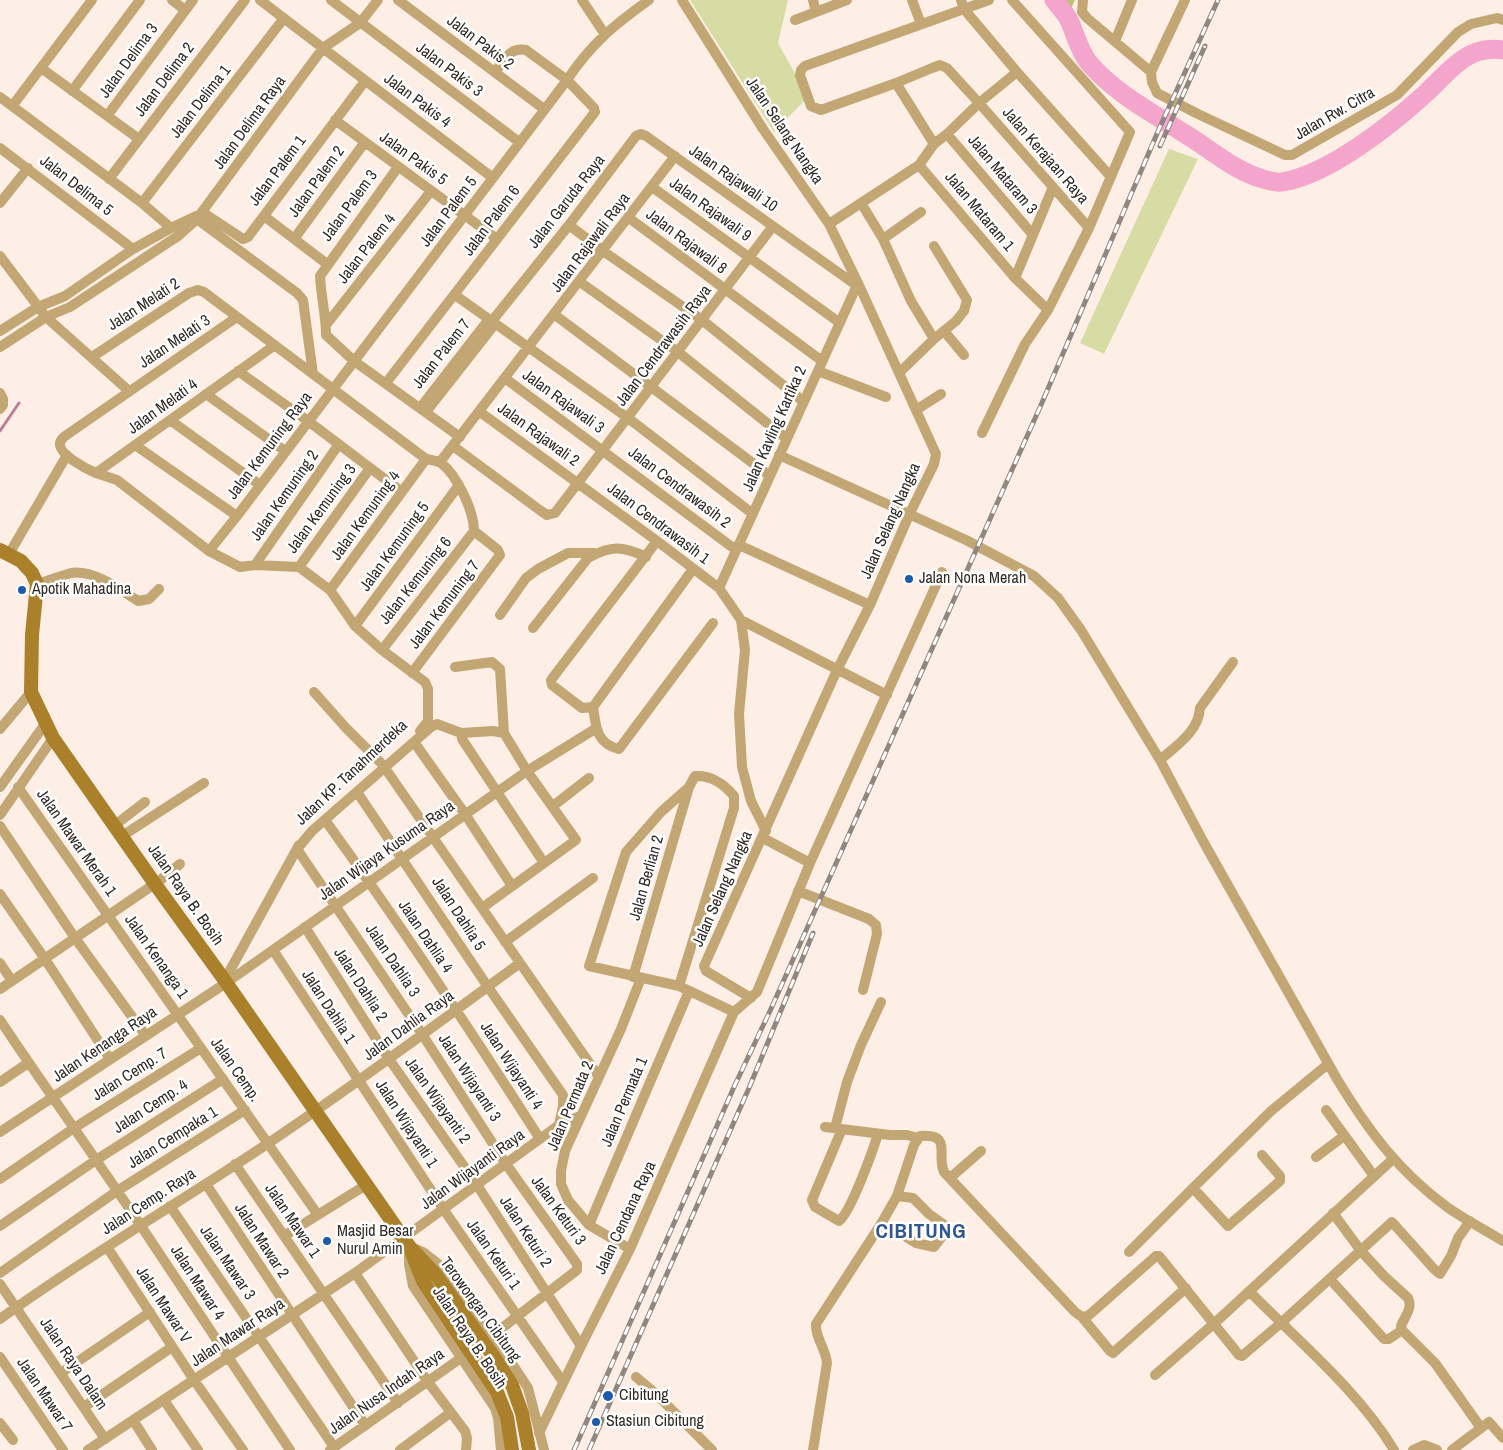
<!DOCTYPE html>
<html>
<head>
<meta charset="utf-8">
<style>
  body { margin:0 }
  canvas { display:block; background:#fdeee6 }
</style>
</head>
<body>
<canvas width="1503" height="1450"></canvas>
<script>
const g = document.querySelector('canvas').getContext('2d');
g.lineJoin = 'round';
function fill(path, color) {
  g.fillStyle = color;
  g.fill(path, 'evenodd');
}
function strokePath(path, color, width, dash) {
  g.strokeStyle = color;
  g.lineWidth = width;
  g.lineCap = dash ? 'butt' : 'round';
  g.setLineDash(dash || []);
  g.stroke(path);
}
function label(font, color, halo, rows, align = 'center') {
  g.font = font + ' "Archivo Narrow",sans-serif';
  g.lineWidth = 5;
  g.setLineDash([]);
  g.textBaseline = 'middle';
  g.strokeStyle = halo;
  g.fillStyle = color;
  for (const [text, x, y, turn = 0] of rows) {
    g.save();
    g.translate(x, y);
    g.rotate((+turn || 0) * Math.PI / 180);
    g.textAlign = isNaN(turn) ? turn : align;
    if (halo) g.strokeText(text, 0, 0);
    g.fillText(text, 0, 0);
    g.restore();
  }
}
fill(new Path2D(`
  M 690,0 L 788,0 L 778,43 L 808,97 L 774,132 Z
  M 1169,149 L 1198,159 L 1104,354 L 1080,343 Z`), '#d7dca4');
fill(new Path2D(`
  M 1055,0 L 1075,0 L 1067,17 L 1054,0 Z`), '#bcc271');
strokePath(new Path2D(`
  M 0,431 L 19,403`), '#ba809a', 3);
strokePath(new Path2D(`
  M 1054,0 C 1059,6 1064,12 1068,18 C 1075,32 1079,51 1089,63 C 1115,93 1149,111 1182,132 C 1208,147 1231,169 1260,178 C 1266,180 1276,183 1282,182 C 1328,175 1391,125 1425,94 C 1449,72 1467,44 1503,50`), '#f4a5cb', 19);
strokePath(new Path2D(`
  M 172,0 L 185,10
  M 260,0 L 493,178
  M 331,0 L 519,142
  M 398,0 L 544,109
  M 582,0 L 604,33
  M 682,0 L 763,129 L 829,224 L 858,283 L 936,454 L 934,464 L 910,513 L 870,605 L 837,670 L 704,966 L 706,971 L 751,998
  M 813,0 L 816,12
  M 912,0 L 921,24
  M 961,0 L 964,9 L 1017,72 L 1111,177
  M 989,0 L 805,66 L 801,70 L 800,75 L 811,106 L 821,110 L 896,83 L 932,68 L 940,65 L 947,68 L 979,103 L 1089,228
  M 1083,0 L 1082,12 L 1087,18 L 1151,72 L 1185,0
  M 795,20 L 847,0
  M 1115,41 L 1132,0
  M 41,68 L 139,139
  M 1151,72 L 1152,82 L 1157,93 L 1198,114 L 1285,155 L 1292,155 L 1397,95 L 1458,32 L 1471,24 L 1497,18 L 1503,20
  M 896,83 L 934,144
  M 72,91 L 140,0
  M 0,97 L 142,203 L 171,228
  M 13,105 L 92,0
  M 107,116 L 193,0
  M 335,120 L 497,239
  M 947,134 L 1033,235
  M 0,148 L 133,249
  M 919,165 L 1015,278 L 1048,310 L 1089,228 L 1130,132 L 1012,0
  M 398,167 L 320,276 C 321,296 326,316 326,335 L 354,361 L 460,437
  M 109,179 L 245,0
  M 652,187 L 840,323
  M 0,203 L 28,168
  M 142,203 L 284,18
  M 861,203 L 883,239 L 911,301 L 934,339
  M 202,212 L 243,239 L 248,237 L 365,81
  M 264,216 L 327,264
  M 194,217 L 297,293 L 303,300 L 313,374
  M 629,218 L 822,361
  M 829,224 L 919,165 L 934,144 L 947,134 L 979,103 L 1017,72
  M 569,225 L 603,251 L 702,320 L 804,402
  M 294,239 L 365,142
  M 883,239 L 921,212
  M 0,256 L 46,317 L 129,391
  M 1015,278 L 1053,187
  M 580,282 L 678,352 L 787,439
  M 455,295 L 628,418 L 753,514
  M 555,315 L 770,476
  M 237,317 L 68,434 C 65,436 61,438 60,443 C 58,454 86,469 96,473 L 275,345
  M 492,321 L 569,225 L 636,136 L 641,134 L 646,136 L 856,285
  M 326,325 L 431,191
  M 0,331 L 38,307 L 65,296 L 133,249 L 171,228 L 196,216
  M 944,331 L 964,355
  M 0,347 L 46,317 L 70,307 L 178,236 L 196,220 L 323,48 L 360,23 L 378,0
  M 92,357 L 189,293 L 198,290 L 204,292 L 426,459 C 431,460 438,461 441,463 C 457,475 474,511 474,531 L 498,550 L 500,555 L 412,673
  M 238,371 L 308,421 L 402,492
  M 818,371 L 886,397
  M 899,373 L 934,339 L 956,321 L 964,311 L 967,300 L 934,246
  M 506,379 L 736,550
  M 386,383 L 595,112 L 594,108 L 567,80 L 526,50 C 509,47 505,60 495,72
  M 0,393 L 3,399 L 3,405 L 0,409
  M 206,394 L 285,451
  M 420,408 L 489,319
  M 916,410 L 941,394
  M 426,412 L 495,324
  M 480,412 L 657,541 L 719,588 L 741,620 L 887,695
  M 170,420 L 260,485
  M 982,433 L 1025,344 L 1048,310
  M 135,445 L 237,516
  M 453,446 L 541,511 L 547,515 L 555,513 L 773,226
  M 779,455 L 966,540 L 1034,576 L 1058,598 L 1081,630 L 1160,760 L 1203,841 L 1337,1079 C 1368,1130 1398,1171 1447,1207 C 1464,1219 1485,1230 1503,1241
  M 440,462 L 675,156
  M 96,473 L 117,480 L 209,551 L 240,567 L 255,565 L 299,567 L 330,590 L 355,626 L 382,650 L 425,682 L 428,689 L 428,721 L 420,731
  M 657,541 L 551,680 L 552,685 L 582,708 L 593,707 C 596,726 596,744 619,749 L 713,623
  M 739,545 L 870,605
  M 209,551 L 237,516 L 567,80 C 591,44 614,25 649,0
  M 9,554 L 67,455
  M 255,565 L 339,444
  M 299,567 L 370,468
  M 37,584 C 48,581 60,576 71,573 C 93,569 121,590 138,601 L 149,599 L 159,589
  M 719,588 L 858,283
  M 330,590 L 426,459
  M 500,615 L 526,578 L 538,569 L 568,553 L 595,553
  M 741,620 L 745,650 L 739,714 L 742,767 L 751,801 L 766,831
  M 355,626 L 459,485
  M 533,628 L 588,558 C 611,545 623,546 646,557
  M 382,650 L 474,531
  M 455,667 L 492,662 L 500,669 L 504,733
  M 314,692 L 346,728 L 383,765
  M 593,707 L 693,569
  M 0,729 L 31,692
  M 461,733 L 462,739 L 544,863
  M 414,742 L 465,814 L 512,886
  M 1160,760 C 1176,746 1199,731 1200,708 L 1233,662
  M 385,768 L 599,1077
  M 0,787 L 45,724
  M 18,787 L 318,1215
  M 688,788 L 661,812 L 626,852 L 589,966 L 679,986 L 734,1012
  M 357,792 L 488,987 L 563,1095 L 563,1106 L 559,1125
  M 553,806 L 589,778
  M 0,815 L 53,738
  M 325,820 C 400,924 471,1031 540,1139
  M 115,825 L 145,802
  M 0,826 L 75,938 L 146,1036
  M 122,836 L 204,783
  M 763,838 L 810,863
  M 798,891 L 869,919 L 876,925 L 877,934 L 863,990
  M 0,894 L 45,959 L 110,1059
  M 482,908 L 576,840 L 527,771 L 504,733 L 493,731 L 461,733 L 437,724 L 431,727 L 312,831 L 297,849 L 422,1034 L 506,1164 L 577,1264 L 577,1270 L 493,1335
  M 305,927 L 389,1059 L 477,1185 L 581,1346
  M 505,942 L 593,878
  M 273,950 L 444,1210 L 563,1382
  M 0,963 L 12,981
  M 633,977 L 689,787 L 695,776 C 711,775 724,784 734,796 L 734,808 L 679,986
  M 223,978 L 228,974 L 299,845
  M 0,989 L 159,881 L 180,864
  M 0,1020 C 46,1089 95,1157 141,1226 C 191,1301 240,1376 290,1450
  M 0,1082 L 28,1063
  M 1326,1110 L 1374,1176
  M 825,1127 L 890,1135 L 907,1135 L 918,1138
  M 835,1128 L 847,1082 L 861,1045 L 881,1002
  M 842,1129 L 812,1200 L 815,1207 L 839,1221 C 851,1212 873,1150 878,1134
  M 0,1132 L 226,983 L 527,771 L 595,729
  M 1262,1155 L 1280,1176 L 1280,1181 L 1228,1226 L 1193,1188 L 1271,1111 L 1328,1064
  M 1316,1157 L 1344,1136
  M 235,1164 L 398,1403
  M 950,1178 L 981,1151
  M 0,1179 L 74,1128 L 201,1048
  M 206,1184 L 365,1425
  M 170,1206 L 334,1447
  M 1333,1213 L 1361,1251 L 1384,1276 L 1408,1298 C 1413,1308 1405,1316 1401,1326 L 1402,1330 L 1435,1363 L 1481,1428
  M 881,1224 L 897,1231 L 916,1243 L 934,1247 L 944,1234 L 946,1226 L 929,1214 L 913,1198 L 897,1196
  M 589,1225 L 689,991
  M 0,1226 L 96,1160 L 223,1079
  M 284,1236 L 366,1185
  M 107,1247 L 194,1380 L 243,1450
  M 416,1249 L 423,1252 L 442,1267 L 493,1335 L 528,1388 L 544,1450
  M 630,1249 L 589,1225 L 568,1200 L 561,1184 L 561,1171 L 565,1151 L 621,1029 L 641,978
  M 409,1252 L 409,1264 L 413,1286 L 495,1408 L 498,1418 L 501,1450
  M 1129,1252 L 1193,1188
  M 0,1273 L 117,1191 L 245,1110
  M 355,1273 L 428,1382 L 465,1431 L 467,1438 L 466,1450
  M 1330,1279 L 1384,1339 L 1389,1339 L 1402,1330
  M 0,1284 L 105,1439
  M 1249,1291 C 1298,1341 1358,1390 1394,1450
  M 1082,1317 L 1110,1351 L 1113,1353 L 1186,1288
  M 0,1319 C 87,1256 181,1202 270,1142 C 355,1085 437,1024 520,963
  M 0,1357 L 63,1450
  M 61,1373 L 150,1312
  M 1155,1375 L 1218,1320 L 1393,1159
  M 636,1377 L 655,1393 L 712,1450
  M 164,1400 L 198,1450
  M 84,1407 L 172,1347
  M 133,1420 L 152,1450
  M 0,1423 L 13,1440
  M 539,1433 L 581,1346 L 630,1249 L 734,1012 L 757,992 L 810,863 L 942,572
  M 88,1450 L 355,1273 L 559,1125 L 580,1116
  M 330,1450 L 461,1358
  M 400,1450 L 450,1413
  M 813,1450 L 827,1363 C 826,1349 815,1338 816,1324 L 881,1224 L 897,1196 L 914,1145 L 920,1136 C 953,1133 936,1155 944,1172 L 1075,1312 L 1082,1317 L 1088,1316 L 1156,1256 L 1159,1256 L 1239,1355 L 1242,1356 L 1281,1323 L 1392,1222 L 1434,1269 L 1440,1274 L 1451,1256 L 1458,1238 L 1470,1221
  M 1413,1450 L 1424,1445 L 1437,1450
  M 1452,1450 L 1489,1422 L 1503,1438`), '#c2a674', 10);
strokePath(new Path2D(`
  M 0,550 L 21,561 L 32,573 L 37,584 L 32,635 L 31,692 L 53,738 L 155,884 L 223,978 L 409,1246 L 436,1275 L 494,1357 L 512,1385 L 522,1413 L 529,1450
  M 411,1251 L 423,1281 L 497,1392 L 507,1417 L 512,1450`), '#aa802b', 14);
const rail = new Path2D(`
  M 1160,146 L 1205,46
  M 574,1450 L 734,1087 L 770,1011 L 1041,405 L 1159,129 L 1218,0
  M 589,1450 L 749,1088 L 813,933`);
strokePath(rail, '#918781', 5);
strokePath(rail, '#fff', 3, [9]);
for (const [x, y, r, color] of [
  [909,579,5,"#1c5bab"],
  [22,590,5,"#1c5bab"],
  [327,1241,5,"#1c5bab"],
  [608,1396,6,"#1c5bab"],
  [596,1422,5,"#1c5bab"]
]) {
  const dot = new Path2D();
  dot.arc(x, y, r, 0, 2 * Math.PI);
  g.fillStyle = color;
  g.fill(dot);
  strokePath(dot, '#fff', 2);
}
label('16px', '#312b27', '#fff', [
  ["Jalan Pakis 2",480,43,37],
  ["Jalan Delima 3",129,61,-54],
  ["Jalan Pakis 3",449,70,37],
  ["Jalan Delima 2",165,80,-53],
  ["Jalan Pakis 4",417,101,37],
  ["Jalan Delima 1",201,102,-52],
  ["Jalan Rw. Citra",1335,114,-30],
  ["Jalan Delima Raya",250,123,-54],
  ["Jalan Selang Nangka",784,131,56],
  ["Jalan Kerajaan Raya",1045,156,49],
  ["Jalan Pakis 5",413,159,36],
  ["Jalan Palem 1",278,171,-53],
  ["Jalan Mataram 3",1002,175,50],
  ["Jalan Rajawali 10",733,179,35],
  ["Jalan Palem 2",317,182,-54],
  ["Jalan Delima 5",76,186,38],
  ["Jalan Garuda Raya",567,202,-52],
  ["Jalan Palem 3",350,206,-54],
  ["Jalan Rajawali 9",710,210,36],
  ["Jalan Palem 5",449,212,-53],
  ["Jalan Mataram 1",979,212,50],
  ["Jalan Palem 6",492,221,-53],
  ["Jalan Rajawali 8",686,242,37],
  ["Jalan Rajawali Raya",591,243,-53],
  ["Jalan Palem 4",367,249,-52],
  ["Jalan Melati 2",144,305,-33],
  ["Jalan Melati 3",175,342,-34],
  ["Jalan Cendrawasih Raya",664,346,-53],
  ["Jalan Palem 7",442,354,-52],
  ["Jalan Rajawali 3",563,402,36],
  ["Jalan Melati 4",163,407,-36],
  ["Jalan Kavling Kartika 2",775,429,-66],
  ["Jalan Rajawali 2",538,435,36],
  ["Jalan Kemuning Raya",270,446,-53],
  ["Jalan Cendrawasih 2",679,488,37],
  ["Jalan Kemuning 2",285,496,-55],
  ["Jalan Kemuning 3",322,509,-54],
  ["Jalan Kemuning 4",366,516,-54],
  ["Jalan Selang Nangka",891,521,-66],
  ["Jalan Cendrawasih 1",658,524,37],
  ["Jalan Kemuning 5",395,547,-54],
  ["Jalan Kemuning 6",416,581,-52],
  ["Jalan Kemuning 7",445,605,-53],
  ["Jalan KP. Tanahmerdeka",352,773,-43],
  ["Jalan Mawar Merah 1",76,843,55],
  ["Jalan Wijaya Kusuma Raya",387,851,-35],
  ["Jalan Berlian 2",647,878,-74],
  ["Jalan Selang Nangka",723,889,-66],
  ["Jalan Raya B. Bosih",185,895,55],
  ["Jalan Dahlia 5",458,914,57],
  ["Jalan Dahlia 4",425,937,56],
  ["Jalan Kenanga 1",156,957,55],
  ["Jalan Dahlia 3",392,961,56],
  ["Jalan Dahlia 2",360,985,57],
  ["Jalan Dahlia 1",328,1007,57],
  ["Jalan Dahlia Raya",409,1026,-36],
  ["Jalan Kenanga Raya",105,1045,-34],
  ["Jalan Wijayanti 4",511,1066,57],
  ["Jalan Cemp.",235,1070,55],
  ["Jalan Cemp. 7",130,1075,-32],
  ["Jalan Wijayanti 3",469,1078,57],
  ["Jalan Wijayanti 2",437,1101,55],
  ["Jalan Permata 1",625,1102,-67],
  ["Jalan Permata 2",571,1106,-67],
  ["Jalan Cemp. 4",151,1107,-33],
  ["Jalan Wijayanti 1",406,1124,57],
  ["Jalan Cempaka 1",173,1138,-32],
  ["Jalan Wijayanti Raya",473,1170,-36],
  ["Jalan Cemp. Raya",149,1202,-33],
  ["Jalan Keturi 3",558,1211,54],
  ["Jalan Cendana Raya",626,1218,-65],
  ["Jalan Mawar 1",292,1221,56],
  ["Jalan Keturi 2",525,1232,57],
  ["Jalan Mawar 2",261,1241,57],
  ["Jalan Keturi 1",493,1255,55],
  ["Jalan Mawar 3",227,1263,56],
  ["Jalan Mawar 4",197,1283,57],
  ["Jalan Mawar V",163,1305,57],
  ["Terowongan Cibitung",480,1310,54],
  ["Jalan Mawar Raya",238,1333,-34],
  ["Jalan Raya B. Bosih",469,1338,56],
  ["Jalan Raya Dalam",73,1364,56],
  ["Jalan Nusa Indah Raya",387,1392,-35],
  ["Jalan Mawar 7",44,1395,56]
]);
label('16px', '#312b27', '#fff', [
  ["Jalan Nona Merah",919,579],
  ["Apotik Mahadina",32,590],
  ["Masjid Besar",337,1232],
  ["Nurul Amin",337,1250],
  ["Cibitung",619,1396],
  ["Stasiun Cibitung",606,1422]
], 'left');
g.letterSpacing = '1px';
label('bold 21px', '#30588e', '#fff', [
  ["CIBITUNG",921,1232]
]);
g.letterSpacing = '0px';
</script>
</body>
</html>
